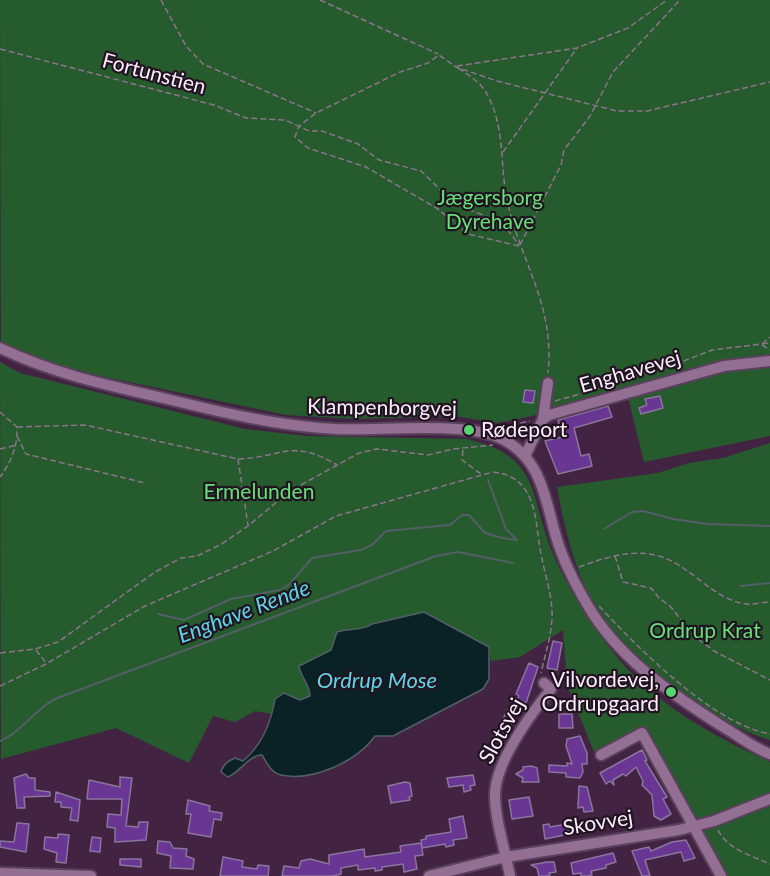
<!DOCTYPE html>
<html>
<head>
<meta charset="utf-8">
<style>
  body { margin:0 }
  canvas { display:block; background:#422442 }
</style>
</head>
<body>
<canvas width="770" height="876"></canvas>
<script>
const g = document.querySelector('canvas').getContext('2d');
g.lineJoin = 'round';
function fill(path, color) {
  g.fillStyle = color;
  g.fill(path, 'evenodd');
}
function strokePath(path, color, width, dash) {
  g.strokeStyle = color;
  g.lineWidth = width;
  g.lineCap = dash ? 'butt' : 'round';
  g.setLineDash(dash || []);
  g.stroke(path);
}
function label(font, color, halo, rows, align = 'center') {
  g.font = font + ' Lato,sans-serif';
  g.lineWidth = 4.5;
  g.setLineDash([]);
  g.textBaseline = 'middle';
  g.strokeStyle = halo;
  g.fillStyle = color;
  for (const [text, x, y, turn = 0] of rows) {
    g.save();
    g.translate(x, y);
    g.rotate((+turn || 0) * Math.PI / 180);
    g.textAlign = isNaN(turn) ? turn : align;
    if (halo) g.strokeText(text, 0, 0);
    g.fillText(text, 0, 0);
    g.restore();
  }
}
fill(new Path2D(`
  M 0,0 L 770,0 L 770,436 L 644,462 L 626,389 L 532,416 L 497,423 L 455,416 L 355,419 L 286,415 L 58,367 L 1,344 Z
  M 0,362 L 20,373 L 245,429 L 307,436 L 467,439 C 539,456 529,491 551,549 C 564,583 594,629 617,657 C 656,705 715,737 770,762 L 770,876 L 725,876 L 643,730 L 594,752 L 567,685 L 563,630 L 520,657 L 491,661 L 489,647 L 425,612 L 372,624 L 367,628 L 337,632 L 331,650 L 300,666 C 301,678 310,684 310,696 L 300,700 L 275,699 L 272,714 L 255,711 L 235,722 L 213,716 L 189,763 L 116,728 L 1,759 Z
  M 770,443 L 770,740 C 712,723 621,654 592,601 C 573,566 564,525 557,487 L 658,473 L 689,463 L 723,458 Z`), '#265b2e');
const water = new Path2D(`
  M 424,612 L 489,647 L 489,679 L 483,689 L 393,736 L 375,736 C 357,761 313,782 281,775 C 271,773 267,763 262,755 C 249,755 240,772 228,777 L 221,772 C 223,764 228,761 235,758 L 243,761 C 262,745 271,723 275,699 L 284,693 L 300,700 L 310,696 C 310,684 301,678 299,666 L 331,650 L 337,632 C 348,628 363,631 372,624 Z`);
fill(water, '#0a2225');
strokePath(water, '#535f66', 1.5);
strokePath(new Path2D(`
  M 488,480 L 506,529 L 516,539
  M 604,529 L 632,512 L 643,511 L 673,519 L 708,524 L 770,526
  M 740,586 L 770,583
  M 158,614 L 184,620 L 231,599 L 280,590 L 290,584 L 312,558 L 361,550 L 372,545 L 386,531 L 450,525 L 462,515 L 469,515 L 485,533 L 502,538 L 517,540
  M 0,741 C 22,732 34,710 55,699 L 436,556 L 458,552 L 513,563`), '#535f66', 2);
const building = new Path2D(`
  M 525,390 L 535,391 L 533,403 L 523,402 Z
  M 660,396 L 663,408 L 641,414 L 639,408 L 647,405 L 645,399 Z
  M 608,406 L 612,417 L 574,428 L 581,456 L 589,454 L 592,466 L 558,474 L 545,441 L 562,437 L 558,420 Z
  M 553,641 L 562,643 L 557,670 L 547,668 Z
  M 529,663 L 538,667 L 526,703 L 517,700 L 519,696 L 516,694 Z
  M 508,709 L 517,713 L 502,742 L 493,738 Z
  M 559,714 L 572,714 L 573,728 L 559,728 Z
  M 580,736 L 587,753 L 587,764 L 582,764 L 583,772 L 580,778 L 566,777 L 566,773 L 549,772 L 549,765 L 567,766 L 567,763 L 572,764 L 566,746 L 567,739 Z
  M 642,750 L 647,760 L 645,761 L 667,797 L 663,799 L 671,814 L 661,820 L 654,816 L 652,795 L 642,785 L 643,781 L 636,767 L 626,776 L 623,774 L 613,780 L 614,785 L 610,781 L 606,784 L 600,773 Z
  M 531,766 L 537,768 L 539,782 L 522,782 L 523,778 L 516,774 L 523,770 L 523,767 Z
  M 26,774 L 29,778 L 35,778 L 35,790 L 50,792 L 50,796 L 24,797 L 25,808 L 17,808 L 14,778 Z
  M 473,775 L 475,785 L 470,786 L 471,790 L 464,792 L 463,785 L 449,787 L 447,778 Z
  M 120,777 L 132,778 L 126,826 L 138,827 L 139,822 L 148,822 L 146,840 L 115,842 L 115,828 L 107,827 L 108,814 L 121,815 L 122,799 L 87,799 L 89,780 L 120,787 Z
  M 405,782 L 410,783 L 412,796 L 409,797 L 410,800 L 391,803 L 388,786 Z
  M 579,786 L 587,787 L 593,811 L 584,812 L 583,807 L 578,808 Z
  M 56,792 L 80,800 L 78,821 L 70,820 L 72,808 L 61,807 L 61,802 L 55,802 Z
  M 529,797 L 533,816 L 512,819 L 509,800 Z
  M 188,800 L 210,806 L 209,811 L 222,813 L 221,820 L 214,819 L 211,837 L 188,833 L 191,814 L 186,814 Z
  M 463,816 L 467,838 L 453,840 L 454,845 L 446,847 L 445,844 L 422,848 L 421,840 L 426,839 L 426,836 L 451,832 L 449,819 Z
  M 17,823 L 29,824 L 26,852 L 0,847 L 0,841 L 14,842 Z
  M 549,824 L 550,827 L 567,824 L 569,834 L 545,839 L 543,825 Z
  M 58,834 L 69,835 L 66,863 L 56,862 L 57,853 L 44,849 L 45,837 L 58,838 Z
  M 92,837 L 101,838 L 100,852 L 90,851 Z
  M 686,840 L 695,858 L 684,861 L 681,852 L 645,860 L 650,876 L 642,876 L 632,851 L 649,847 L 651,851 L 672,842 Z
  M 158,841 L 170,842 L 173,848 L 187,849 L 186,856 L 194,859 L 193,869 L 170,868 L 171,856 L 157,853 Z
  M 421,843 L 423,855 L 415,856 L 417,869 L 404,872 L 403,864 L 382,867 L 382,870 L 375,871 L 375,868 L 358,870 L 358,865 L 341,868 L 341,874 L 333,876 L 282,876 L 284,866 L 299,868 L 301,861 L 310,859 L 329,864 L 329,855 L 364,849 L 365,857 L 401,852 L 400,846 Z
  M 613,853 L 616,862 L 606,865 L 606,868 L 591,871 L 592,875 L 587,876 L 581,876 L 581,873 L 573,874 L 571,863 Z
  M 223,857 L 243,861 L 242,867 L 257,869 L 258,865 L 269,866 L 268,876 L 220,876 Z
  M 120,859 L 141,859 L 141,867 L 120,865 Z
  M 547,862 L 554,862 L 556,872 L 549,873 L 550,876 L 539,876 L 537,868 L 531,865 Z`);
fill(building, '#6a3694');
strokePath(building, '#89759e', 1.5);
const minor = new Path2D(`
  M 0,348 C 52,373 106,385 163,398 C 220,412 277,426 335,429 C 378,431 465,421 500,438 C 545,459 545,505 559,546 C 567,569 580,593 593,614 C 625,663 676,697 725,728 C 740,737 754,748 770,754
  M 543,419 L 548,383
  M 525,456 L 543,419 L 549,415 L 724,366 L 770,361
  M 601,755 L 642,733 L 721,876
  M 0,873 L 91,876
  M 429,876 L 506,857 L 679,830 L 714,821 L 770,799
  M 510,876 C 505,849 495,821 495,794 C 496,761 531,714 551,689 L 544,683`);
strokePath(minor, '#5a415b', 14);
strokePath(new Path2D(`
  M 161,0 L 186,46 L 203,64 L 316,113
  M 320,0 L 438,54
  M 0,49 L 214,105 L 246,118 L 285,120 L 309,131 L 322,131 L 358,144 L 379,160 L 421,171 L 455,204 L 503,223 L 519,245
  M 457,66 L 577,48 L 628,28 L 667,0
  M 458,68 C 470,76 482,83 488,96 C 505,128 500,166 507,200 C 521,264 555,304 548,373
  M 503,152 L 577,48
  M 520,245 L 561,165 L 564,150 L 590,116 L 613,72 L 680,0
  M 519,246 L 468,234 L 438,209 L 366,167 L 308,148 L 295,137 L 299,126 L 316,113 L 400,72 L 428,63 L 439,55 L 456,67 L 497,81 L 617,111 L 647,111 L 770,82
  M 762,344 L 770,337
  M 762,345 L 770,350
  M 555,401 L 609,386 L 620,379 L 668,367 L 712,350 L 770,343
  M 0,412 L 17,427 C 18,446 11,462 0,477
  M 17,427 L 85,425 L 238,459 C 284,457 291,438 337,465
  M 505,430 L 507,426 L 530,421
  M 17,436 L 26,454 L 145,483
  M 0,449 L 17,445
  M 463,450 L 462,460 L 481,474
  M 238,459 L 248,525
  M 615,556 L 623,582 L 651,588 L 659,598 L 670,606 L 693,635 L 714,651 L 770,680
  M 579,567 C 606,557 637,547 665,558 C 693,569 716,601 747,604 C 754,605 763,602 770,602
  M 599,606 C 638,648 713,724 770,734
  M 36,650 L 46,663
  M 0,653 L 35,649 L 58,642 L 155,572 L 181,558 L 197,556 L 220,545 L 248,526 L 290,491 L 359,453 L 377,449 L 428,455 L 453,449 L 493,445
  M 0,686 L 46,664 L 145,606 L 273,551 L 336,516 L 493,472 C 540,477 534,524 542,559 C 546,578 553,599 552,618 C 551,637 545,655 541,673
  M 718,830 C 727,849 752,856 770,864`), '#8c748c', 1.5, [6, 3]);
strokePath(minor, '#937093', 10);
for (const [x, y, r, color] of [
  [469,430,6,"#59d56f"],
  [671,692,6,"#59d56f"]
]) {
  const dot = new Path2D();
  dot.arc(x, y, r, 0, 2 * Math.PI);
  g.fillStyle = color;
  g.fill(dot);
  strokePath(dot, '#211320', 2);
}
label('21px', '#fdeefd', '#211320', [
  ["Fortunstien",154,74,15],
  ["Enghavevej",630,372,-16],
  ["Klampenborgvej",382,408,1],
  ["Slotsvej",502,731,-61],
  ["Skovvej",598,823,-9]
]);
label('21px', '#64e179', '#211320', [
  ["Jægersborg",490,198],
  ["Dyrehave",490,222],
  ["Ermelunden",259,492],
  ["Ordrup Krat",705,631]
]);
label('21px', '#fdeefd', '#211320', [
  ["Rødeport",481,430],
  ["Vilvordevej,",659,680,"right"],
  ["Ordrupgaard",659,704,"right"]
], 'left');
label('italic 22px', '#5dd5e5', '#211320', [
  ["Enghave Rende",244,612,-21],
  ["Ordrup Mose",377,681]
]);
</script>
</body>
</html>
